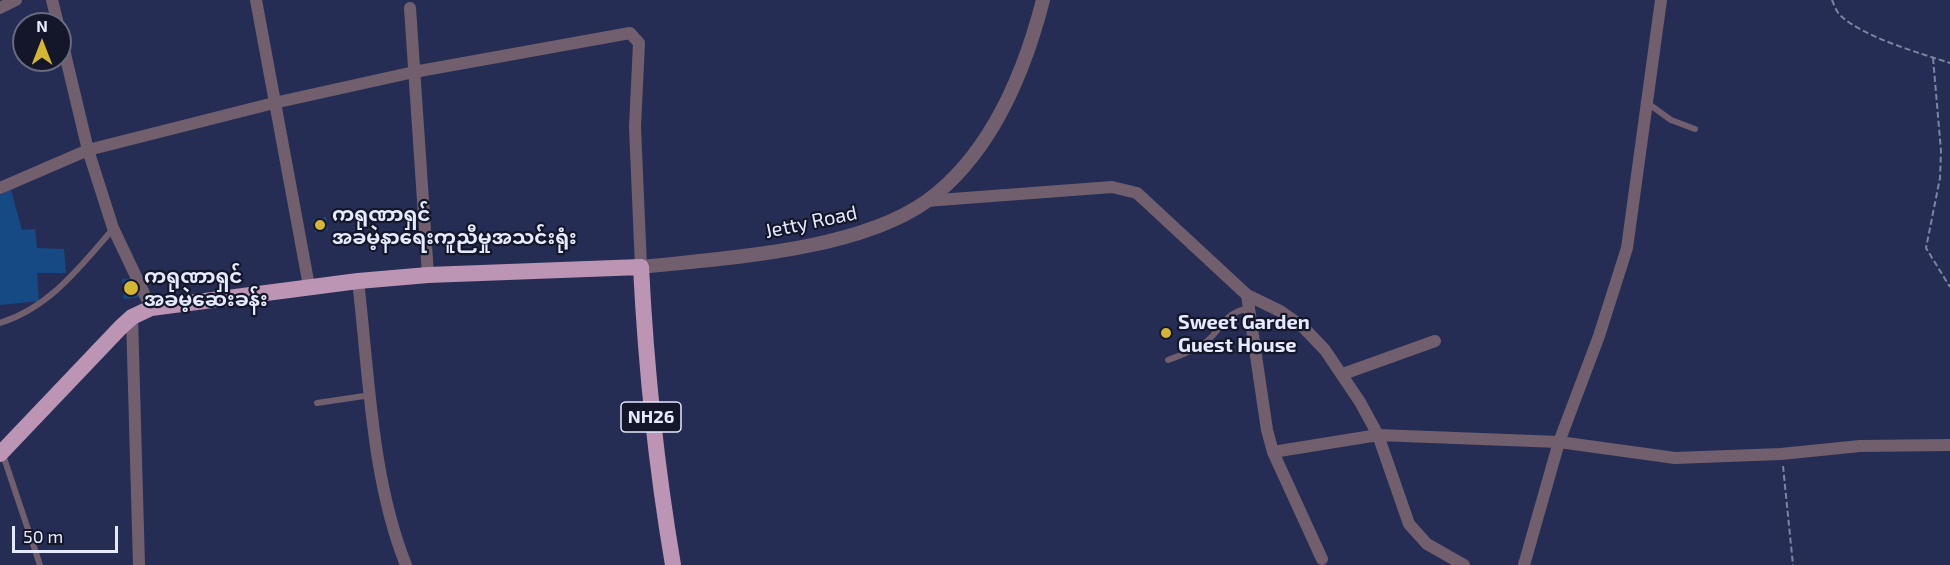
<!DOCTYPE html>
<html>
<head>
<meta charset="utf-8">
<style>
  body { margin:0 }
  #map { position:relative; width:1950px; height:565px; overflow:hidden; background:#262d54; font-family:"Exo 2",sans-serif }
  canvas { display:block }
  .north { position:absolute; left:12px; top:12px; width:60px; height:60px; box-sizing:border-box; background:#141729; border:2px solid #686b7f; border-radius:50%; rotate:0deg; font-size:16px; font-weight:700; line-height:24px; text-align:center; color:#e5eaff }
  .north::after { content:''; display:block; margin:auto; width:21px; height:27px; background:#d5b534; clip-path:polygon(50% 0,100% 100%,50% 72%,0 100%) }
  .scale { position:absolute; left:12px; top:526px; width:106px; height:27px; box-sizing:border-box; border:3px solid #e5eaff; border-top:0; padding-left:8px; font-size:18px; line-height:21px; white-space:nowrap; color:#e5eaff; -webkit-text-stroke:4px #141729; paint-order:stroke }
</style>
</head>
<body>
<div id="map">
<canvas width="1950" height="565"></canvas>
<div class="north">N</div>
<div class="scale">50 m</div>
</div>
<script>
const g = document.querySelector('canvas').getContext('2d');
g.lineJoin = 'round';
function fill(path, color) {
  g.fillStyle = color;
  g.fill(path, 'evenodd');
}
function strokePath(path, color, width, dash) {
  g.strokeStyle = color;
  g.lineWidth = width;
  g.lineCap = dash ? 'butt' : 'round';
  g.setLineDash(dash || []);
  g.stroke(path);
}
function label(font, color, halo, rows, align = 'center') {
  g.font = font + ' "Exo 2","Noto Sans Myanmar",sans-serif';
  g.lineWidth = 4.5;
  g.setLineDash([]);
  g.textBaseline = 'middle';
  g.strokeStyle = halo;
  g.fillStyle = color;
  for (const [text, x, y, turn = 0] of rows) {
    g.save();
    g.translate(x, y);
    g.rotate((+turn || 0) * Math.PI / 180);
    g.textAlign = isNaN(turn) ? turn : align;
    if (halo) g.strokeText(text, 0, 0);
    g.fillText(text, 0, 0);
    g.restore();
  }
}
fill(new Path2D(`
  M 11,190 L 22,230 L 35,229 L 37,248 L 64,249 L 66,273 L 37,273 L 39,301 L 0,305 L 0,195 Z
  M 326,217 L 328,230 L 315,232 L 313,220 Z
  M 138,278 L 140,297 L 124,299 L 122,279 Z`), '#164a85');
strokePath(new Path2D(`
  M 1832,0 C 1834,5 1837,13 1841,16 C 1865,38 1920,53 1950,63
  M 1933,58 L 1941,151 L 1940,178 L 1926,248 L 1950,287
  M 1783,466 L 1793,565`), '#7d83a2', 2, [6, 3]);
strokePath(new Path2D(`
  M 1646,102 L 1671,120 L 1695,129
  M 0,323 C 50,307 80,267 113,229
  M 1168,360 C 1181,355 1195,351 1206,342 C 1224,327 1222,314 1249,308
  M 317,403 L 371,395
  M 3,455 L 40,565`), '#715f6d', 6);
strokePath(new Path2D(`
  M 52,0 L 58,24
  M 256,0 L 309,286
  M 0,8 L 16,0
  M 410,8 L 428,275
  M 60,33 L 88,150 L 113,228 L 151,308
  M 0,188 L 88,150 L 274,103 L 414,72 L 630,33 L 639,43 L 635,127 L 641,267
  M 926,201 L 1112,187 L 1137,193 L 1247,295 L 1280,311 L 1303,327 L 1325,350 L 1360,402 L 1378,435 L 1409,524 L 1427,544 L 1464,565
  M 358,281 C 369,373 371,478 406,565
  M 1247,295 L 1267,430 L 1273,452 L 1322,559
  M 132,317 L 139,565
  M 1343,374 L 1435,341
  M 1273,452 L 1378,435 L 1559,442 L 1675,458 L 1781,454 L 1860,446 L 1950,445
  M 1524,565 L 1559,442 L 1599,336 L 1627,248 L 1661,0`), '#715f6d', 12);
strokePath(new Path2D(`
  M 641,267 C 726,258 857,251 927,201 C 990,155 1024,74 1043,0`), '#715f6d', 14);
strokePath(new Path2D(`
  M 0,454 L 120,328 L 132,317 L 151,308 L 358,281 L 428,275 L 641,267 C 646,368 656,465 673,565`), '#bc94b4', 16);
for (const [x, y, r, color] of [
  [320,225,6,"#d5b534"],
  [131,288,8,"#d5b534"],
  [1166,333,6,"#d5b534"]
]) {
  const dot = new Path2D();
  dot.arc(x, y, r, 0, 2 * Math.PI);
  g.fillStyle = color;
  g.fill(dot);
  strokePath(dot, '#141729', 2);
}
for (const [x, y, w] of [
  [651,417,60]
]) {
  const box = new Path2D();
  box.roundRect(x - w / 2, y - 15, w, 30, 4.5);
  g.fillStyle = '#141729';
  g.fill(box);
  strokePath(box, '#e5eaff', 1.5);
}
label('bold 18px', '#e5eaff', null, [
  ["NH26",651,417]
]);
label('bold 20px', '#e5eaff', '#141729', [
  ["ကရုဏာရှင်",332,214],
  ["အခမဲ့နာရေးကူညီမှုအသင်းရုံး",332,237],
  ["ကရုဏာရှင်",144,276],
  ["အခမဲ့ဆေးခန်း",144,299],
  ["Sweet Garden",1178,322],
  ["Guest House",1178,345]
], 'left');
label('20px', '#e5eaff', '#141729', [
  ["Jetty Road",811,222,-12]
]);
</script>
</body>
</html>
